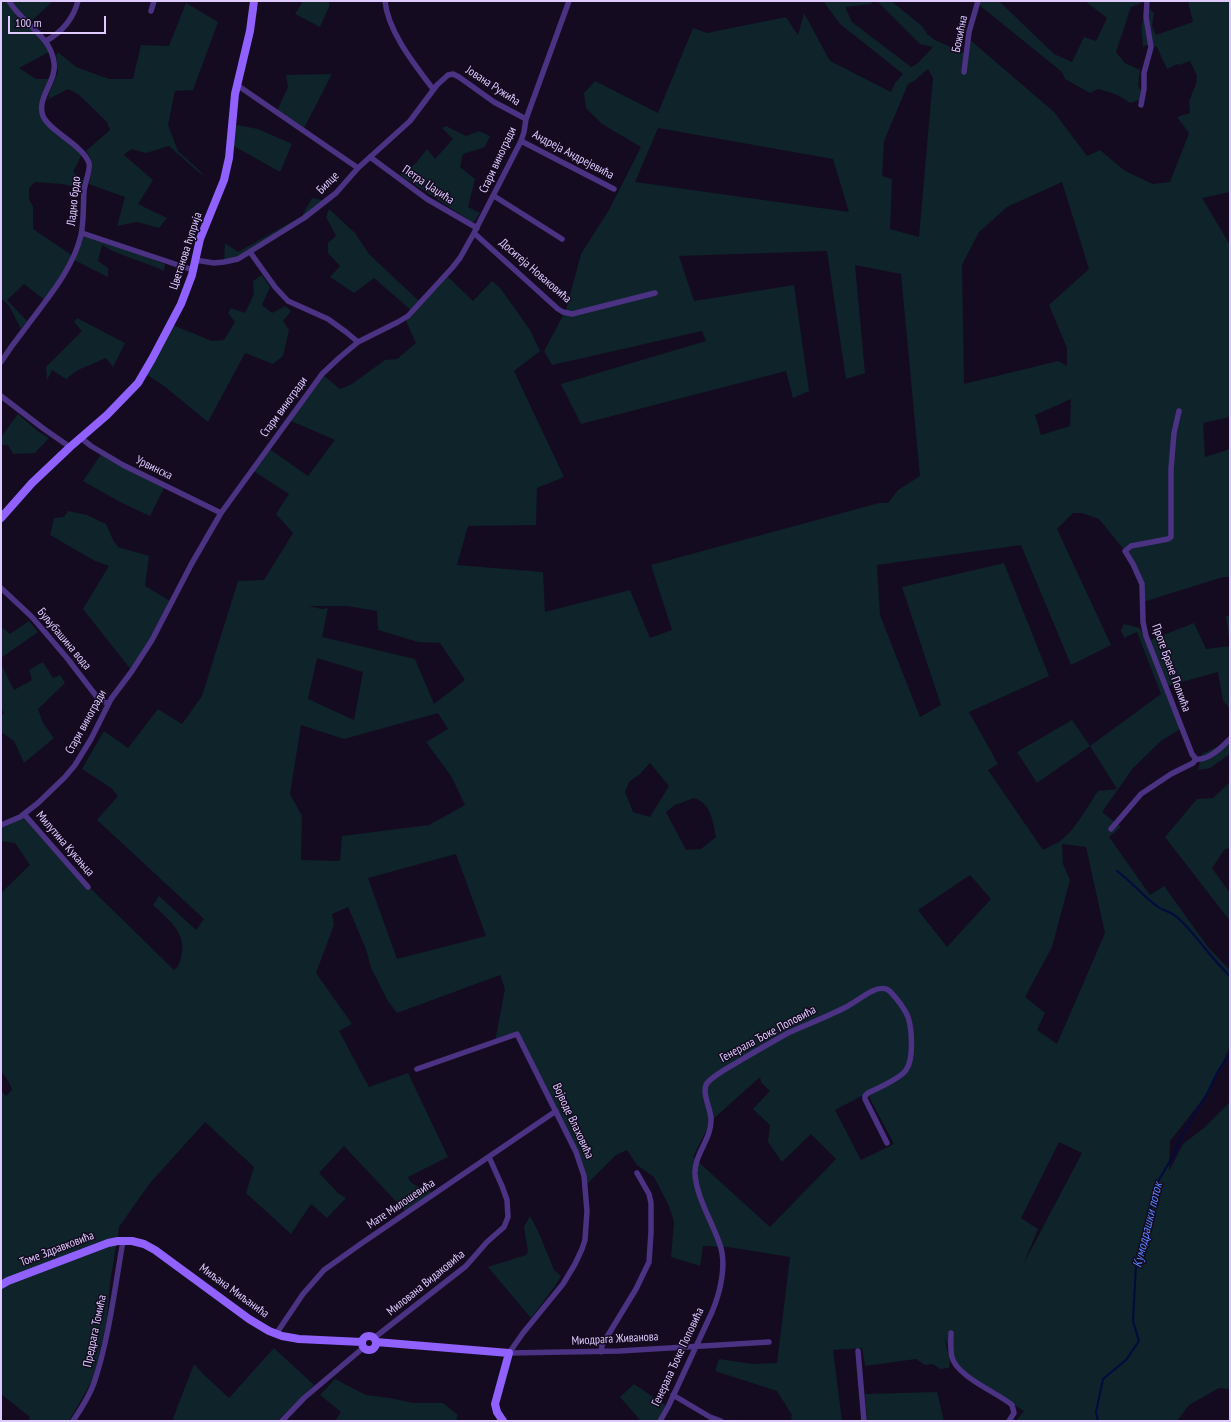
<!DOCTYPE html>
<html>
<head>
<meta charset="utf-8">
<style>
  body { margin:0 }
  #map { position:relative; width:1231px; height:1422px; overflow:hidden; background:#140b20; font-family:"PT Sans Narrow",sans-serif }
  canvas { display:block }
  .frame { position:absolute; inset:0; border:2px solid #dfcaff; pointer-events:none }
  .scale { position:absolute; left:8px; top:16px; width:98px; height:18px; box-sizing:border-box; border:2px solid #dfcaff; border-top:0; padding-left:5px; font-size:12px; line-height:14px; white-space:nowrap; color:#dfcaff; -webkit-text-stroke:3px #140b20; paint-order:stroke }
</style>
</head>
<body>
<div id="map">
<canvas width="1231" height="1422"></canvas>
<div class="frame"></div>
<div class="scale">100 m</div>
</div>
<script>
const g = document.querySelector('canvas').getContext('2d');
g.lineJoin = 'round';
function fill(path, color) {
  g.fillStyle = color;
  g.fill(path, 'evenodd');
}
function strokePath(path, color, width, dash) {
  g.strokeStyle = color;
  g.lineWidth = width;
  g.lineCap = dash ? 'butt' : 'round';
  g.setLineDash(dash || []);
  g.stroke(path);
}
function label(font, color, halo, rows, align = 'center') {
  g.font = font + ' "PT Sans Narrow",sans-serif';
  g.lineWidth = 3;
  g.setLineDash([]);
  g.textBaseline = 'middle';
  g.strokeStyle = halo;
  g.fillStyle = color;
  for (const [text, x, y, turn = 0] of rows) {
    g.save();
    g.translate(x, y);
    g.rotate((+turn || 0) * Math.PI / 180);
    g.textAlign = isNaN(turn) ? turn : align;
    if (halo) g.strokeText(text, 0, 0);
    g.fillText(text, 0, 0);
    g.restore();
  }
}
fill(new Path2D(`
  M 3,1 L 53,1 L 29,23 L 51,51 L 19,68 L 36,79 L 52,79 L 43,102 L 50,97 L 48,96 L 58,72 L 56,55 L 58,52 L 76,67 L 109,79 L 133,79 L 141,45 L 169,46 L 186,3 L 218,22 L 193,90 L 175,91 L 168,125 L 178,151 L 200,171 L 203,176 L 169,146 L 146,153 L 131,149 L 124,155 L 153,180 L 138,204 L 167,218 L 159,228 L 137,222 L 117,226 L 125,197 L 89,184 C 92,169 95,164 86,151 L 110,130 L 107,122 L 78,94 L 68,89 L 43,102 L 42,114 L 82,154 L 73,172 L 85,182 L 84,189 L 62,184 L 35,182 L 29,188 L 29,199 L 33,207 L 33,229 L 73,256 L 82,233 L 165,264 L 164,271 C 144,261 121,257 102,245 L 98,261 L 108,268 L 108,277 L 72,259 L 46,301 L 24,284 L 7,300 L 27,321 L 21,329 L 9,306 L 1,298 L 1,12 Z
  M 303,1 L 329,1 L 329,7 L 320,27 L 295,14 Z
  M 823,1 L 872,1 L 871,4 L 845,7 L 852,22 L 911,67 L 910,68 L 918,63 L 933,47 L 920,44 L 877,1 L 891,1 L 922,26 L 927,34 L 935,40 L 966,54 L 969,39 L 1054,112 L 1087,156 L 1100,150 L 1125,171 L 1153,184 L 1170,182 L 1188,136 L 1189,133 L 1177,117 L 1190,113 L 1189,101 L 1196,84 L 1197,76 L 1190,61 L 1179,65 L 1177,64 L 1167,69 L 1157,47 L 1149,44 L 1143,47 C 1143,31 1137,23 1150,9 L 1154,13 L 1152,26 L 1156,35 L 1193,22 L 1188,1 L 1230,1 L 1230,192 L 1202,198 L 1230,245 L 1230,417 L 1203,423 L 1205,457 L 1230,449 L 1230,577 L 1223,577 L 1143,602 L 1143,592 L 1125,551 L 1099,519 L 1082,513 L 1073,513 L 1057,529 L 1111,645 L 1071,665 L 1021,545 L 877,565 L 880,615 L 920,717 L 941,705 L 902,587 L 1004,563 L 1049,676 L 969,712 L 998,764 L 988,770 L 1043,850 C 1048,847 1053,845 1057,843 C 1074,833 1087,807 1098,791 L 1117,789 L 1090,746 L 1037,783 L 1017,752 L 1072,720 L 1090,746 L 1161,694 L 1137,632 L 1124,638 L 1121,630 L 1124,624 L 1140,628 L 1149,644 L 1154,649 L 1148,641 L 1194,623 L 1206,649 L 1230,646 L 1226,616 L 1230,616 L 1230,709 L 1223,701 L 1218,672 L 1167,686 L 1182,728 L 1162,740 L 1133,768 L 1102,812 L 1121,827 L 1109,837 L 1150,895 L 1164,886 L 1208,947 L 1230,970 L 1230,1046 L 1210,1090 L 1170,1141 L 1169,1171 L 1183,1144 L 1205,1127 L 1230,1102 L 1230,1389 L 1219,1388 L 1189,1405 L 1177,1421 L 1016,1421 L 1024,1411 L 968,1377 L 957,1367 L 944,1337 L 950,1360 L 949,1368 L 940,1369 L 933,1364 L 925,1365 L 916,1359 L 865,1366 L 862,1348 L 833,1350 L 842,1421 L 791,1421 L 792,1415 L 777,1391 L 715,1371 L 719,1359 L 752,1364 L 777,1363 L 790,1257 L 728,1247 L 703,1246 L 700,1266 L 671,1257 L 674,1222 L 669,1206 L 654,1177 L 637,1165 L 627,1150 L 616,1155 L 585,1186 L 581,1166 L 518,1034 L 495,1042 L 505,989 L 500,975 L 397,1013 L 388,1001 L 371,968 L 366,949 L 348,907 L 332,914 L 334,925 L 316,973 L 352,1024 L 339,1031 L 369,1087 L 408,1073 L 448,1157 L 408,1177 C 410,1186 425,1188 432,1192 L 405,1211 L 344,1146 L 319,1173 L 338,1193 L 346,1198 L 327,1218 L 311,1204 L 291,1234 L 246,1193 L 254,1167 L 205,1122 L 150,1183 L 119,1227 L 110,1283 L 107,1320 L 95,1372 L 92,1381 L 69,1421 L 28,1421 L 30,1417 L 1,1394 L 1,1090 L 6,1096 L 12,1090 L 9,1082 L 1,1071 L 1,893 L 30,865 L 15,843 L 1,841 L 1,825 L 24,814 L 80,878 L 174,970 C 179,966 180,962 181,957 C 188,934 168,919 153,905 L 159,896 L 196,930 L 204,919 L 97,820 L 118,796 L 111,788 L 82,769 L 104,731 L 128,748 L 158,709 L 182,724 L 202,696 L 238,581 L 264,580 L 293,533 L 276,514 L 289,494 L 252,470 L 268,448 L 308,476 L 335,440 L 291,421 L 322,374 L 340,389 L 352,384 L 385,360 L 397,359 L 416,343 L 405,319 L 412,311 L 374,278 L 354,293 L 330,277 L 340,266 L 328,253 L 328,243 L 336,236 L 326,217 L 329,209 L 355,233 L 369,254 L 421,303 L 446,275 L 473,301 L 492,281 L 501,289 L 530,330 L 540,351 L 514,371 L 564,477 L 537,488 L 536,525 L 468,526 L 457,565 L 543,572 L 545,612 L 630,590 L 650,638 L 672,630 L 651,565 L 879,503 L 888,503 L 898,490 L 920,476 L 901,274 L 855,265 L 865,373 L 846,379 L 827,251 L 679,256 L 694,301 L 794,285 L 809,391 L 793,398 L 786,371 L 581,424 L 561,384 L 706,341 L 702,331 L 552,365 L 544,351 L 566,310 L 581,254 L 609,210 L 641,147 L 602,124 L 586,108 L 584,93 L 595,81 L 658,113 L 693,28 L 707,33 L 786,17 L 798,35 L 804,13 L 830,61 L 891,92 L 895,83 L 903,74 L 840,24 ZM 928,69 L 933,78 L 919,237 L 890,229 L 892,179 L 882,176 L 884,141 L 908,84 L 914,81 ZM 658,128 L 833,159 L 849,212 L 635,182 ZM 1062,182 L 1089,269 L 1049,305 L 1067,348 L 1067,366 L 1058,361 L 964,384 L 962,265 L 979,232 L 1007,207 ZM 1071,399 L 1070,426 L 1041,435 L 1035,415 ZM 308,606 L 347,606 L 377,611 L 378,630 L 418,642 L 440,643 L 465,680 L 434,704 L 415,659 L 322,637 L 328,608 L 322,609 ZM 317,658 L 363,672 L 354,720 L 308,699 ZM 438,713 L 448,729 L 426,742 L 451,776 L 465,805 L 429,825 L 342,836 L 340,861 L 301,860 L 302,816 L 290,794 L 301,725 L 344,739 ZM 650,763 L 669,786 L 650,817 L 633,812 L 625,792 L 629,782 L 640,774 ZM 694,798 C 711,803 713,822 716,837 L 701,849 L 686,850 L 666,812 L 675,805 ZM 1062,844 L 1086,847 L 1105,933 L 1057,1044 L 1037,1030 L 1045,1013 L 1025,997 L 1052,947 L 1070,880 L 1063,864 ZM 456,854 L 486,936 L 397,959 L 368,878 ZM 970,875 L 991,899 L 947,947 L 918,910 ZM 760,1077 L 761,1082 L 770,1091 L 753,1109 L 770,1125 L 768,1142 L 782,1162 L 811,1134 L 836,1159 L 770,1227 L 693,1157 L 711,1121 ZM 867,1093 L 894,1144 L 861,1160 L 835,1110 ZM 1059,1142 L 1082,1153 L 1023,1265 L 1038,1229 L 1021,1218 Z
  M 978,1 L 999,1 L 1054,54 L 1072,62 L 1084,37 L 1096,41 L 1107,18 L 1085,1 L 1146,1 L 1131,7 L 1116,52 L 1125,63 L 1140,70 L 1138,85 L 1141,91 L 1140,100 L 1130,103 C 1120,95 1110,92 1098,89 L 1090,93 L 1065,79 L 1062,72 L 978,4 Z
  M 332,74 L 303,130 L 277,111 L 288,87 L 286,75 Z
  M 232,124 L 258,129 L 292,144 L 280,172 L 230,144 Z
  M 446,126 L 466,136 L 479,131 L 490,136 L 485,147 L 463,154 L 460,167 L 475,179 L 468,207 L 480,213 L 474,222 L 472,222 L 400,175 L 416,163 L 427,149 L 435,159 L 453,139 L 442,128 Z
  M 312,198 L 327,201 L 250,252 L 224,262 L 225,243 L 238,252 L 302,216 Z
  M 262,275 L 270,287 L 262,305 L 272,313 L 285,306 L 291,311 L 283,321 L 289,330 L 283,356 L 273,364 L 245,353 L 208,422 L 164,386 L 144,373 L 170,324 L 212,341 L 224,340 L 235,322 L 228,313 L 231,308 L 245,313 L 254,294 L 253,281 Z
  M 77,318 L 125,343 L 113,367 L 106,358 L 78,370 L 66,379 L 52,370 L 47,380 L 46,367 L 82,331 L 74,322 Z
  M 18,414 L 39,432 L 49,438 L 35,453 L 13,454 L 8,445 L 1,445 L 1,437 Z
  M 102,453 L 165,486 L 150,516 L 120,502 L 83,481 Z
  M 68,511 L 87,515 L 106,524 L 113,540 L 118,547 L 149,556 L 145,586 L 172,602 L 132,671 L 83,609 L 109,566 L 95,561 L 50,535 L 54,518 L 64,517 Z
  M 29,621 L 38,632 L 1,658 L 1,630 L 3,628 L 10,634 Z
  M 43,662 L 53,678 L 60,675 L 65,683 L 38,709 L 43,723 L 54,738 L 24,763 L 14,741 L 1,732 L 1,716 L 4,713 L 1,708 L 1,664 L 14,690 L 32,680 L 29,670 Z
  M 1230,739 L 1230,754 L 1210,768 L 1198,770 L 1202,754 L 1227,742 Z
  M 1230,782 L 1230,848 L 1225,849 L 1212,868 L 1230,893 L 1230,921 L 1165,837 L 1197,799 L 1213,798 Z
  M 530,1216 L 538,1231 L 554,1270 L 561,1276 L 555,1286 L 531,1318 L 488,1267 L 526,1255 L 528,1252 L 524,1227 Z
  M 274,1348 L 314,1385 L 277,1421 L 172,1421 L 194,1364 L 203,1374 L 229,1398 Z
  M 335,1379 L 366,1395 L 390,1398 L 413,1403 L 443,1403 L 458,1415 L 456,1418 L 459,1421 L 335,1421 L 341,1412 L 320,1395 Z
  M 634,1384 L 668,1407 L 660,1421 L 641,1421 L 620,1397 Z
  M 937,1392 L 944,1421 L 867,1421 L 865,1394 Z`), '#0e232a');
strokePath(new Path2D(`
  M 1117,871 C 1132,882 1143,896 1158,907 C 1164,911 1172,912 1177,917 C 1197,935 1210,958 1230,976
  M 1098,1421 L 1096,1412 L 1103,1379 L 1126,1360 L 1139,1341 L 1133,1321 L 1136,1265 L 1157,1183 L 1173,1156 L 1182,1136 L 1208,1092 L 1218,1071 L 1230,1054`), '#050a3e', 2);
strokePath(new Path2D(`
  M 385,1 C 388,32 415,65 433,89
  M 151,11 L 154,1
  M 46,41 C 62,32 73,20 78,1
  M 964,72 L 969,32 L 978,1
  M 237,85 L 358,168
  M 1141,105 L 1144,89 L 1144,73 L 1151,47 L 1146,17 L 1147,1
  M 521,141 L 614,189
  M 370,157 L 427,199 L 477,228
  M 494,196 L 562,239
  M 82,233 L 193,270
  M 474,233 L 558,309 L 563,312 L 572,314 L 655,293
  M 250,252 L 275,287 L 288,301 L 328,319 L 346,332 L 358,342
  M 195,260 L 214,263 L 224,262 L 238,259 L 304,218 L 336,193 L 358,168 L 410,121 L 437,85 L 448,75 L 453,74 L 459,77 L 494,102 L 526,119
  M 1,362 C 8,351 16,340 24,330 C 45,301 73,270 81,235 C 84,221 83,206 84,192 C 84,184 91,170 89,163 C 83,145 49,131 43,116 C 36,98 57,81 54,63 C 51,35 22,24 9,1
  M 1,396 L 44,429 L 70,447
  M 1179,411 L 1174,433 L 1171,469 L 1171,537 L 1168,539 L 1131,546 L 1125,551 L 1133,564 L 1142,584 L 1143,622 L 1146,636 L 1192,754 L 1196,759 C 1208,761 1222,747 1230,739
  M 81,438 L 91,446 L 123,465 L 221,513
  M 1,588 L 32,617 L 67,658 L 97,697 L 108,704
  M 24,814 L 88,887
  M 1,825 L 20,817 L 38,803 L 65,777 L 75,765 L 91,739 L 111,699 L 132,671 L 152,640 L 192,563 L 221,513 L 322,374 L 339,358 L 358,342 L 398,322 L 408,316 L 452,268 L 460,258 L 474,233 L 521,141 L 524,132 L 526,119 L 569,1
  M 1111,829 L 1141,794 L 1171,774 L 1193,763 L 1196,759
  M 417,1069 L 517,1034 L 576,1152 L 584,1176 L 587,1211 L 585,1240 L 582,1249 L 575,1264 L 563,1284 L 523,1333 L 509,1353
  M 951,1333 C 951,1340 950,1350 952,1357 C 956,1376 998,1393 1012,1405 L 1014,1413 L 1009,1421
  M 276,1334 L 303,1294 L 324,1270 L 362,1243 L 556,1111
  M 374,1338 L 466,1266 L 487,1242 L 504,1227 L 508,1217 L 507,1200 L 502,1186 L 489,1157
  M 858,1351 L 864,1421
  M 601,1352 L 602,1345 L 636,1289 L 649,1262 L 651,1232 L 651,1203 L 649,1194 L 637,1173
  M 509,1353 L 619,1351 L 769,1342
  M 673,1395 L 710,1417 L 721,1421
  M 73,1421 C 81,1409 89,1397 94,1383 C 109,1339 115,1286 123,1241
  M 282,1421 L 304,1398 L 363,1348
  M 660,1421 L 668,1407 L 712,1312 C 720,1293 727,1265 720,1245 C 712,1221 697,1199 695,1174 C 694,1154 712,1139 711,1119 C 711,1109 700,1090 708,1082 C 717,1073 730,1067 741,1060 C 756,1051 772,1042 788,1033 C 808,1024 829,1016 848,1006 C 858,1001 875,985 886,989 C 890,990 892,994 895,997 C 900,1003 905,1009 908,1017 C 912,1029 914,1059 906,1070 C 900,1079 878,1088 868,1093 L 865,1096 L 865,1099 L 887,1143`), '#4b3282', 5.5);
strokePath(new Path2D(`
  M 1,518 L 32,483 L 70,447 L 107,415 L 138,383 L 152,359 L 181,304 L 192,275 L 200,239 L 224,180 L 229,158 L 235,94 L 250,31 L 254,1
  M 1,1285 L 8,1281 L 108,1243 L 118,1241 L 132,1241 L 144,1244 L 155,1250 L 249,1319 L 269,1331 L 282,1336 L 299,1339 L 362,1342
  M362 1343a7 7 0 1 1 14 0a7 7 0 1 1-14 0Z
  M 376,1342 L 509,1353 L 495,1404 L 497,1412 L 503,1421`), '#9061ff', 8);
label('12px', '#dfcaff', '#140b20', [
  ["Божићна",960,34,-78],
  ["Јована Ружића",493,86,33],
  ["Андреја Андрејевића",573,155,28],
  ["Стари виногради",498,160,-65],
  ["Билце",328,183,-45],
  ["Петра Џаџића",428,185,34],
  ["Ладно брдо",74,201,-84],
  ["Цветанова ћуприја",186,251,-72],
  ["Доситеја Новаковића",535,271,41],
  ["Стари виногради",284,407,-54],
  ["Урвинска",154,468,26],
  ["Буљубашина вода",64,639,50],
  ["Проте Бране Полкића",1171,668,70],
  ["Стари виногради",86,722,-61],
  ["Милутина Кукањца",65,844,49],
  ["Генерала Ђоке Поповића",768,1034,-28],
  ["Војводе Влаховића",573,1121,65],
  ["Мате Милошевића",401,1204,-34],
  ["Томе Здравковића",57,1249,-21],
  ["Милована Видаковића",426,1283,-39],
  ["Миљана Миљанића",234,1291,36],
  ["Предрага Томића",95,1331,-78],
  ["Миодрага Живанова",615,1339,-3],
  ["Генерала Ђоке Поповића",678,1357,-65]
]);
label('italic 13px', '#5883ff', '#140b20', [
  ["Кумодрашки поток",1148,1225,-76]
]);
</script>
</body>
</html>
